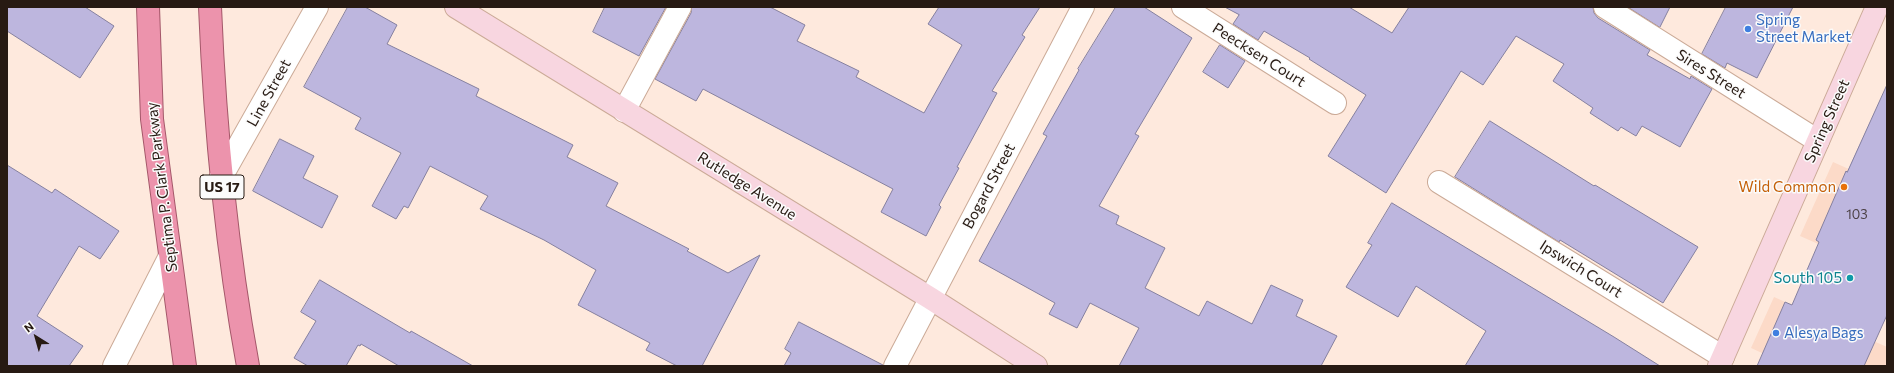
<!DOCTYPE html>
<html>
<head>
<meta charset="utf-8">
<style>
  body { margin:0 }
  #map { position:relative; width:1894px; height:373px; overflow:hidden; background:#fee9dd; font-family:Commissioner,sans-serif }
  canvas { display:block }
  .frame { position:absolute; inset:0; border:8px solid #271a13; pointer-events:none }
  .north { position:absolute; left:16px; top:317px; width:40px; height:40px; -webkit-text-stroke:3px #fbfbfb; paint-order:stroke; rotate:323deg; font-size:11px; font-weight:700; line-height:16px; text-align:center; color:#271a13 }
  .north::after { content:''; display:block; margin:auto; width:14px; height:18px; background:#271a13; clip-path:polygon(50% 0,100% 100%,50% 72%,0 100%) }
</style>
</head>
<body>
<div id="map">
<canvas width="1894" height="373"></canvas>
<div class="frame"></div>
<div class="north">N</div>
</div>
<script>
const g = document.querySelector('canvas').getContext('2d');
g.lineJoin = 'round';
function fill(path, color) {
  g.fillStyle = color;
  g.fill(path, 'evenodd');
}
function strokePath(path, color, width, dash) {
  g.strokeStyle = color;
  g.lineWidth = width;
  g.lineCap = dash ? 'butt' : 'round';
  g.setLineDash(dash || []);
  g.stroke(path);
}
function label(font, color, halo, rows, align = 'center') {
  g.font = font + ' Commissioner,sans-serif';
  g.lineWidth = 3;
  g.setLineDash([]);
  g.textBaseline = 'middle';
  g.strokeStyle = halo;
  g.fillStyle = color;
  for (const [text, x, y, turn = 0] of rows) {
    g.save();
    g.translate(x, y);
    g.rotate((+turn || 0) * Math.PI / 180);
    g.textAlign = isNaN(turn) ? turn : align;
    if (halo) g.strokeText(text, 0, 0);
    g.fillText(text, 0, 0);
    g.restore();
  }
}
fill(new Path2D(`
  M 1833,162 L 1887,186 L 1887,274 L 1800,236 Z
  M 1774,297 L 1887,347 L 1887,366 L 1791,366 L 1751,348 Z`), '#fcdac8');
const building = new Path2D(`
  M 7,7 L 85,7 L 114,26 L 80,78 L 7,31 Z
  M 348,7 L 365,7 L 397,25 L 387,44 L 479,89 L 476,96 L 573,145 L 567,157 L 618,183 L 606,206 L 689,249 L 687,251 L 728,273 L 760,255 L 702,366 L 677,366 L 646,350 L 650,343 L 578,305 L 596,270 L 544,240 L 480,209 L 488,196 L 430,166 L 408,208 L 404,206 L 396,219 L 372,206 L 401,153 L 355,129 L 361,118 L 304,87 Z
  M 605,7 L 666,7 L 639,56 L 593,32 Z
  M 692,7 L 770,7 L 805,25 L 797,41 L 859,71 L 856,77 L 924,113 L 962,45 L 928,24 L 939,7 L 1040,7 L 1022,35 L 1025,37 L 992,91 L 997,93 L 957,167 L 959,168 L 939,205 L 941,207 L 926,236 L 881,212 L 893,189 L 703,89 L 696,101 L 655,79 L 691,13 Z
  M 1116,7 L 1144,7 L 1192,38 L 1135,134 L 1139,136 L 1099,206 L 1119,216 L 1116,224 L 1165,248 L 1145,288 L 1199,316 L 1207,301 L 1252,324 L 1271,285 L 1303,300 L 1296,316 L 1337,336 L 1321,366 L 1119,366 L 1139,328 L 1090,303 L 1077,328 L 1049,314 L 1055,303 L 979,261 L 1047,136 L 1043,134 L 1079,70 L 1078,69 Z
  M 1225,7 L 1349,7 L 1392,33 L 1409,7 L 1593,7 L 1594,13 L 1598,18 L 1650,50 L 1647,55 L 1690,79 L 1691,76 L 1712,89 L 1680,147 L 1642,126 L 1636,136 L 1621,127 L 1618,131 L 1590,113 L 1593,108 L 1553,81 L 1564,64 L 1516,36 L 1483,85 L 1461,71 L 1386,193 L 1328,156 L 1366,95 L 1309,59 L 1310,58 L 1264,31 L 1258,40 L 1233,24 L 1239,15 Z
  M 1628,7 L 1670,7 L 1660,27 Z
  M 1726,7 L 1793,7 L 1757,78 L 1727,63 L 1725,68 L 1702,54 Z
  M 1220,45 L 1245,61 L 1228,88 L 1203,72 Z
  M 1887,85 L 1887,315 L 1864,366 L 1757,366 L 1785,302 L 1792,305 L 1819,242 L 1816,240 L 1846,171 L 1847,172 Z
  M 1490,121 L 1594,186 L 1595,185 L 1698,247 L 1663,303 L 1560,240 L 1559,242 L 1455,177 Z
  M 280,139 L 314,156 L 303,178 L 338,196 L 322,228 L 253,191 Z
  M 7,165 L 52,193 L 55,189 L 119,231 L 100,259 L 79,246 L 37,316 L 83,346 L 69,366 L 7,366 Z
  M 1392,203 L 1614,337 L 1660,366 L 1465,366 L 1486,331 L 1416,286 L 1398,317 L 1346,287 L 1372,245 L 1368,243 Z
  M 320,280 L 410,333 L 411,331 L 473,366 L 399,366 L 361,344 L 360,346 L 358,345 L 346,366 L 308,366 L 294,358 L 316,321 L 301,312 Z
  M 799,322 L 883,365 L 883,366 L 784,366 L 791,353 L 785,349 Z`);
fill(building, '#bdb6de');
strokePath(building, '#85809f', 1);
const minor = new Path2D(`
  M 1183,7 L 1335,103
  M 1605,7 L 1818,141
  M 624,111 L 680,7
  M 220,179 L 317,7
  M 1439,182 L 1723,357
  M 114,366 L 170,256
  M 895,366 L 1083,7`);
const secondary = new Path2D(`
  M 456,7 L 930,298 L 1036,366
  M 1719,366 L 1877,7`);
const trunk = new Path2D(`
  M 148,7 L 152,119 L 185,366
  M 210,7 C 215,129 226,246 248,366`);
strokePath(minor, '#cbaa97', 24);
strokePath(secondary, '#cbaa97', 24);
strokePath(trunk, '#a45769', 24);
strokePath(minor, '#fff', 22);
strokePath(secondary, '#f8d6e0', 22);
strokePath(trunk, '#ec93ac', 22);
for (const [x, y, r, color] of [
  [1748,29,4,"#3f7fe0"],
  [1844,187,4,"#e8710a"],
  [1850,278,4,"#0f9aa8"],
  [1776,333,4,"#3f7fe0"]
]) {
  const dot = new Path2D();
  dot.arc(x, y, r, 0, 2 * Math.PI);
  g.fillStyle = color;
  g.fill(dot);
  strokePath(dot, '#fbfbfb', 1.5);
}
label('13px', '#4c4146', null, [
  ["103",1857,215]
]);
for (const [x, y, w] of [
  [222,187,44]
]) {
  const box = new Path2D();
  box.roundRect(x - w / 2, y - 12, w, 24, 3);
  g.fillStyle = '#fbfbfb';
  g.fill(box);
  strokePath(box, '#271a13', 1);
}
label('bold 14px', '#271a13', null, [
  ["US 17",222,187]
]);
label('15px', '#366cbe', '#fbfbfb', [
  ["Spring",1756,20],
  ["Street Market",1756,37],
  ["Alesya Bags",1784,333]
], 'left');
label('15px', '#271a13', '#fbfbfb', [
  ["Peecksen Court",1259,55,32],
  ["Sires Street",1711,74,32],
  ["Line Street",269,93,-61],
  ["Spring Street",1827,121,-66],
  ["Rutledge Avenue",747,186,32],
  ["Bogard Street",989,186,-62],
  ["Septima P. Clark Parkway",162,187,-97],
  ["Ipswich Court",1581,269,32]
]);
label('15px', '#c56008', '#fbfbfb', [
  ["Wild Common",1836,187]
], 'right');
label('15px', '#0d838f', '#fbfbfb', [
  ["South 105",1842,278]
], 'right');
</script>
</body>
</html>
